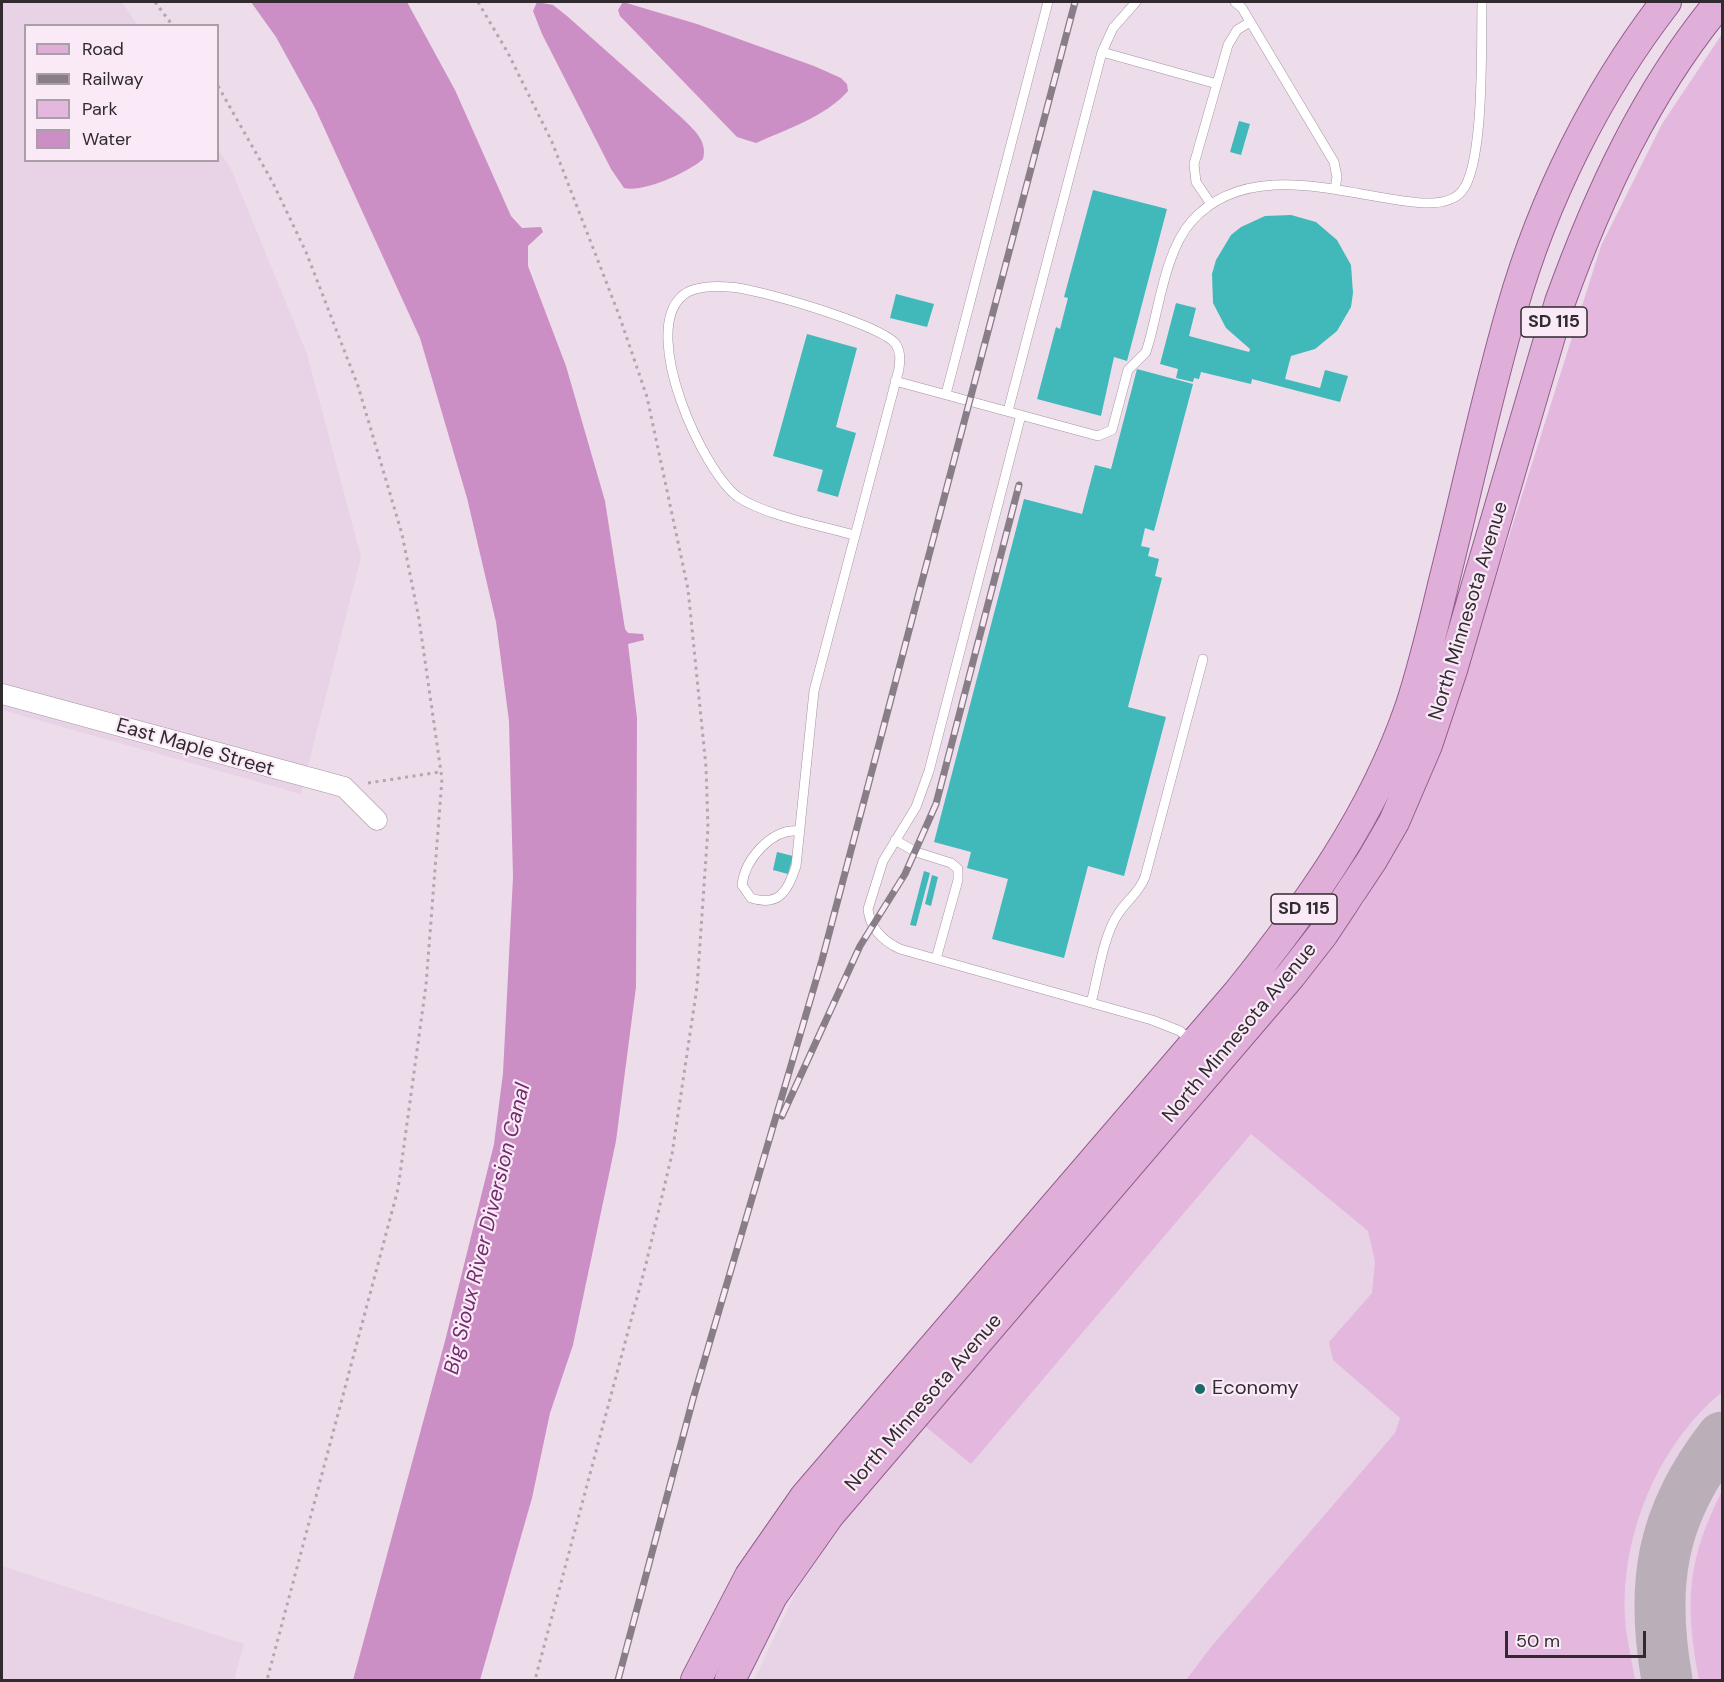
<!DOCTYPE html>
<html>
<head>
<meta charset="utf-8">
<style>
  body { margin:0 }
  #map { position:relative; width:1724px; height:1682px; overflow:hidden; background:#edddea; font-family:"DM Sans",sans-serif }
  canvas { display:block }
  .frame { position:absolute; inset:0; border:3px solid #312b30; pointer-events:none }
  .legend { position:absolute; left:24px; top:24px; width:195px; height:138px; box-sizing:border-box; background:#faeaf7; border:2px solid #aa9ea7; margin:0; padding:8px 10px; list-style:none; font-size:18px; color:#312b30 }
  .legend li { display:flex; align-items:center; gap:12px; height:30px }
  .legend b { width:30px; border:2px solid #aa9ea7 }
  .scale { position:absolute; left:1505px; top:1631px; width:141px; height:27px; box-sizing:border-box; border:3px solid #312b30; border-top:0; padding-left:8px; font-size:18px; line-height:21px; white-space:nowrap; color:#312b30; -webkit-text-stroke:4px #faeaf7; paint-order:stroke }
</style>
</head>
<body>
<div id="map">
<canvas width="1724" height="1682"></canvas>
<div class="frame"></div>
<ul class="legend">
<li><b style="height:8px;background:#dfafda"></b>Road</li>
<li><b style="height:8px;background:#887e87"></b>Railway</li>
<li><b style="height:16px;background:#e4b8de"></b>Park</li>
<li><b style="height:16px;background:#cc8fc5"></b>Water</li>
</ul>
<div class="scale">50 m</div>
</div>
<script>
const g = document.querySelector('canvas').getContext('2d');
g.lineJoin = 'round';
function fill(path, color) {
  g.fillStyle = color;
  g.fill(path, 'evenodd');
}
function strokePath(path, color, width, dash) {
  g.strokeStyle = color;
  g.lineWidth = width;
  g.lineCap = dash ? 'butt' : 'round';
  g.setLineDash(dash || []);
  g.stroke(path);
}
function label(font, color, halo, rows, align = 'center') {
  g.font = font + ' "DM Sans",sans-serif';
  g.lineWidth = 4.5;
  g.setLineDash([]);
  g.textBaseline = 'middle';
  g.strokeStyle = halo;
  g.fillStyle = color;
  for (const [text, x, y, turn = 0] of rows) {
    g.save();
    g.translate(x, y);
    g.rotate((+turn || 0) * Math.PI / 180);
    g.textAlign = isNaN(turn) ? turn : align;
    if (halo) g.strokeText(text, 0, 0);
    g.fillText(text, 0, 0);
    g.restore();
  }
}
fill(new Path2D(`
  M 2,2 L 122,2 L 137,25 L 26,26 L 26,160 L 218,160 L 218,149 L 232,171 L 307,354 L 361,557 L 301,794 L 2,710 Z
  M 1722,34 L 1722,1680 L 754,1680 L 795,1594 L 840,1525 L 1297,989 L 1363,904 L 1392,851 L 1466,672 L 1601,246 L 1662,124 Z
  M 2,1566 L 244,1644 L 234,1680 L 2,1680 Z`), '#e8d2e5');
fill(new Path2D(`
  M 1722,34 L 1722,1392 C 1658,1445 1621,1534 1625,1617 C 1626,1638 1632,1660 1635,1680 L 1186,1680 L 1211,1647 L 1395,1433 L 1400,1418 L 1333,1360 L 1329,1342 L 1372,1293 L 1375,1262 L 1368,1231 L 1251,1134 L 971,1464 L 925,1426 L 1297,989 L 1363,904 L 1392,851 L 1466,672 L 1601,246 L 1662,124 Z
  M 1722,1491 L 1722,1680 L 1699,1680 C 1685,1604 1686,1562 1722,1491 Z`), '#e4b8de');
fill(new Path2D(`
  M 251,2 L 407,2 L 455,90 L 511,216 L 522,228 L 541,227 L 543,232 L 528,246 L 528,266 L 566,366 L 605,501 L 625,629 L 628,633 L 643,634 L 644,640 L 628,644 L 637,718 L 636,987 L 616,1141 L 573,1345 L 550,1413 L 532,1498 L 480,1680 L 353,1680 L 445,1341 L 494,1144 L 503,1073 L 513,877 L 509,721 L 496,622 L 467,498 L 420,338 L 315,108 L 276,37 Z
  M 537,2 L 553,5 L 567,16 L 682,118 C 694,130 708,141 703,159 C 689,172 643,193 624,188 L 611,169 L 542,34 L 533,11 Z
  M 623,2 L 697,24 L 814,66 L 841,78 L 847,84 L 848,91 C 825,117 787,129 756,143 L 737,137 L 620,16 L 618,10 Z`), '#cc8fc5');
strokePath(new Path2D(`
  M 1667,1680 C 1650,1584 1661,1515 1722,1437`), '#baaeb8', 51);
fill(new Path2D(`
  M 1239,121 L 1250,124 L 1241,155 L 1230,152 Z
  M 1093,190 L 1167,209 L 1127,361 L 1114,357 L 1101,416 L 1037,399 L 1056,327 L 1060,329 L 1068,298 L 1064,297 Z
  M 1291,215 L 1316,222 L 1337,240 L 1351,265 L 1353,293 L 1351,307 L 1337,331 L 1315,349 L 1291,356 L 1285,379 L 1320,388 L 1325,370 L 1348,376 L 1340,402 L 1252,379 L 1251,384 L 1201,372 L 1199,379 L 1194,378 L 1193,382 L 1176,378 L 1178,369 L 1160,364 L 1176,303 L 1196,308 L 1189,336 L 1249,352 L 1250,349 L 1226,328 L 1213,303 L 1212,274 L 1216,260 L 1231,235 L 1241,227 L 1265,216 Z
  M 896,294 L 934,304 L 927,327 L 890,318 Z
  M 807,334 L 857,348 L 836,427 L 856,433 L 838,497 L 817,491 L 823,470 L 773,456 Z
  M 1137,369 L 1193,384 L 1154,531 L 1145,528 L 1141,546 L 1150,548 L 1148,556 L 1159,559 L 1155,576 L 1162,578 L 1128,707 L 1166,717 L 1124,876 L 1088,866 L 1064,958 L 992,939 L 1008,879 L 967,868 L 971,852 L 934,842 L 1024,499 L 1082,514 L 1095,465 L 1111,469 Z
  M 777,852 L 793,856 L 788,874 L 773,870 Z
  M 924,871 L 930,873 L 916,926 L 910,925 Z
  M 932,875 L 938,877 L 931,906 L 925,904 Z`), '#41b8b9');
const lane = new Path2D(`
  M 1235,2 L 1242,8 L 1334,162 L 1337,177 L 1335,189
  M 1102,52 L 1217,84
  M 1211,204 L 1196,182 L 1194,164 L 1228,45 L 1237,30 L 1250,22
  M 895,381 L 1098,436 L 1112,430 L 1128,370 L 1146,352 L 1149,342 C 1159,307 1166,250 1191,222 C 1268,134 1426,236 1462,191 C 1485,163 1481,41 1482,2
  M 946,394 L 1048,2
  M 1008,411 L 1102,52 L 1113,28 L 1136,2
  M 1021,415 L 929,771 L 916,807 L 883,861 L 868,909 C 870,929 883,941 900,949 L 1152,1020 L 1180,1031 L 1192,1042
  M 799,831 C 772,828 745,859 742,885 L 751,898 C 779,907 788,891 796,866 L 814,691 L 899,369 C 900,360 901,351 895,343 C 878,324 756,288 729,287 C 714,286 692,286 681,297 C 641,335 702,470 738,497 C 764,515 822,526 854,535
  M 895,840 L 916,852 L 951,863 L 958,869 L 958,880 L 936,959
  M 1091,1003 C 1098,977 1103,936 1118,914 C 1127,900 1139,893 1145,877 L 1203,659`);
const street = new Path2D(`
  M 2,694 L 344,787 L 377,820`);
const primary = new Path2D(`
  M 696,1680 L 750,1576 L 805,1497 L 1238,993 C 1308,906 1373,815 1410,708 C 1424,666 1434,623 1444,581 C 1467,490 1486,399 1512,309 C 1543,200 1597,91 1666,2
  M 730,1680 L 772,1596 L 829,1515 L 1291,975 L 1323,934 L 1372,860 L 1394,822 L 1427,745 L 1452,670 L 1560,302 C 1599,194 1647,90 1720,2`);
strokePath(lane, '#a293a0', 10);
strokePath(street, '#a293a0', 21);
strokePath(primary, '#945e8f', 32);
strokePath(new Path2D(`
  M 155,2 L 173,26
  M 478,2 L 508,53 L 552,142 L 619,315 L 647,397 L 688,589 L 706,767 L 708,828 L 697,987 L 672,1154 L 646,1264 L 535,1680
  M 218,86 L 273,183 L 306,252 L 358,386 L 402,534 L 419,619 L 442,779 L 426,985 L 398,1189 L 267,1680
  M 368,783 L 440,772`), '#b2a6b0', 3, [3, 4.5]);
strokePath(lane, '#fff', 9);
strokePath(street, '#fff', 20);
strokePath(primary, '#dfafda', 30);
const rail = new Path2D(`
  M 782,1116 L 860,946 L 905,874 L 936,804 L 1019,485
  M 618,1680 L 693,1399 L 822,960 L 1075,2`);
strokePath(rail, '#887e87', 7);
strokePath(rail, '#faeaf7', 4.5, [14]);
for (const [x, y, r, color] of [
  [1200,1389,6,"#1c696a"]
]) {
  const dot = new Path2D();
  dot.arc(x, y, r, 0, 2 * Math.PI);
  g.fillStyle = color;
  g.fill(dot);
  strokePath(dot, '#faeaf7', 2);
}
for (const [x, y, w] of [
  [1554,322,66],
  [1304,909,66]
]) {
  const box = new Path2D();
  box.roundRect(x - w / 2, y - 15, w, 30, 4.5);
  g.fillStyle = '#faeaf7';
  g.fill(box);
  strokePath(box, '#312b30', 1.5);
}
label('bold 18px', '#312b30', null, [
  ["SD 115",1554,322],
  ["SD 115",1304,909]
]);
label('20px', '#312b30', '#faeaf7', [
  ["North Minnesota Avenue",1469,611,-73],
  ["East Maple Street",195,748,16],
  ["North Minnesota Avenue",1240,1033,-50],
  ["North Minnesota Avenue",924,1403,-49]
]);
label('20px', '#312b30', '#faeaf7', [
  ["Economy",1212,1389]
], 'left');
label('italic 21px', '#72296d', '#faeaf7', [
  ["Big Sioux River Diversion Canal",488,1229,-76]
]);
</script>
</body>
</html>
